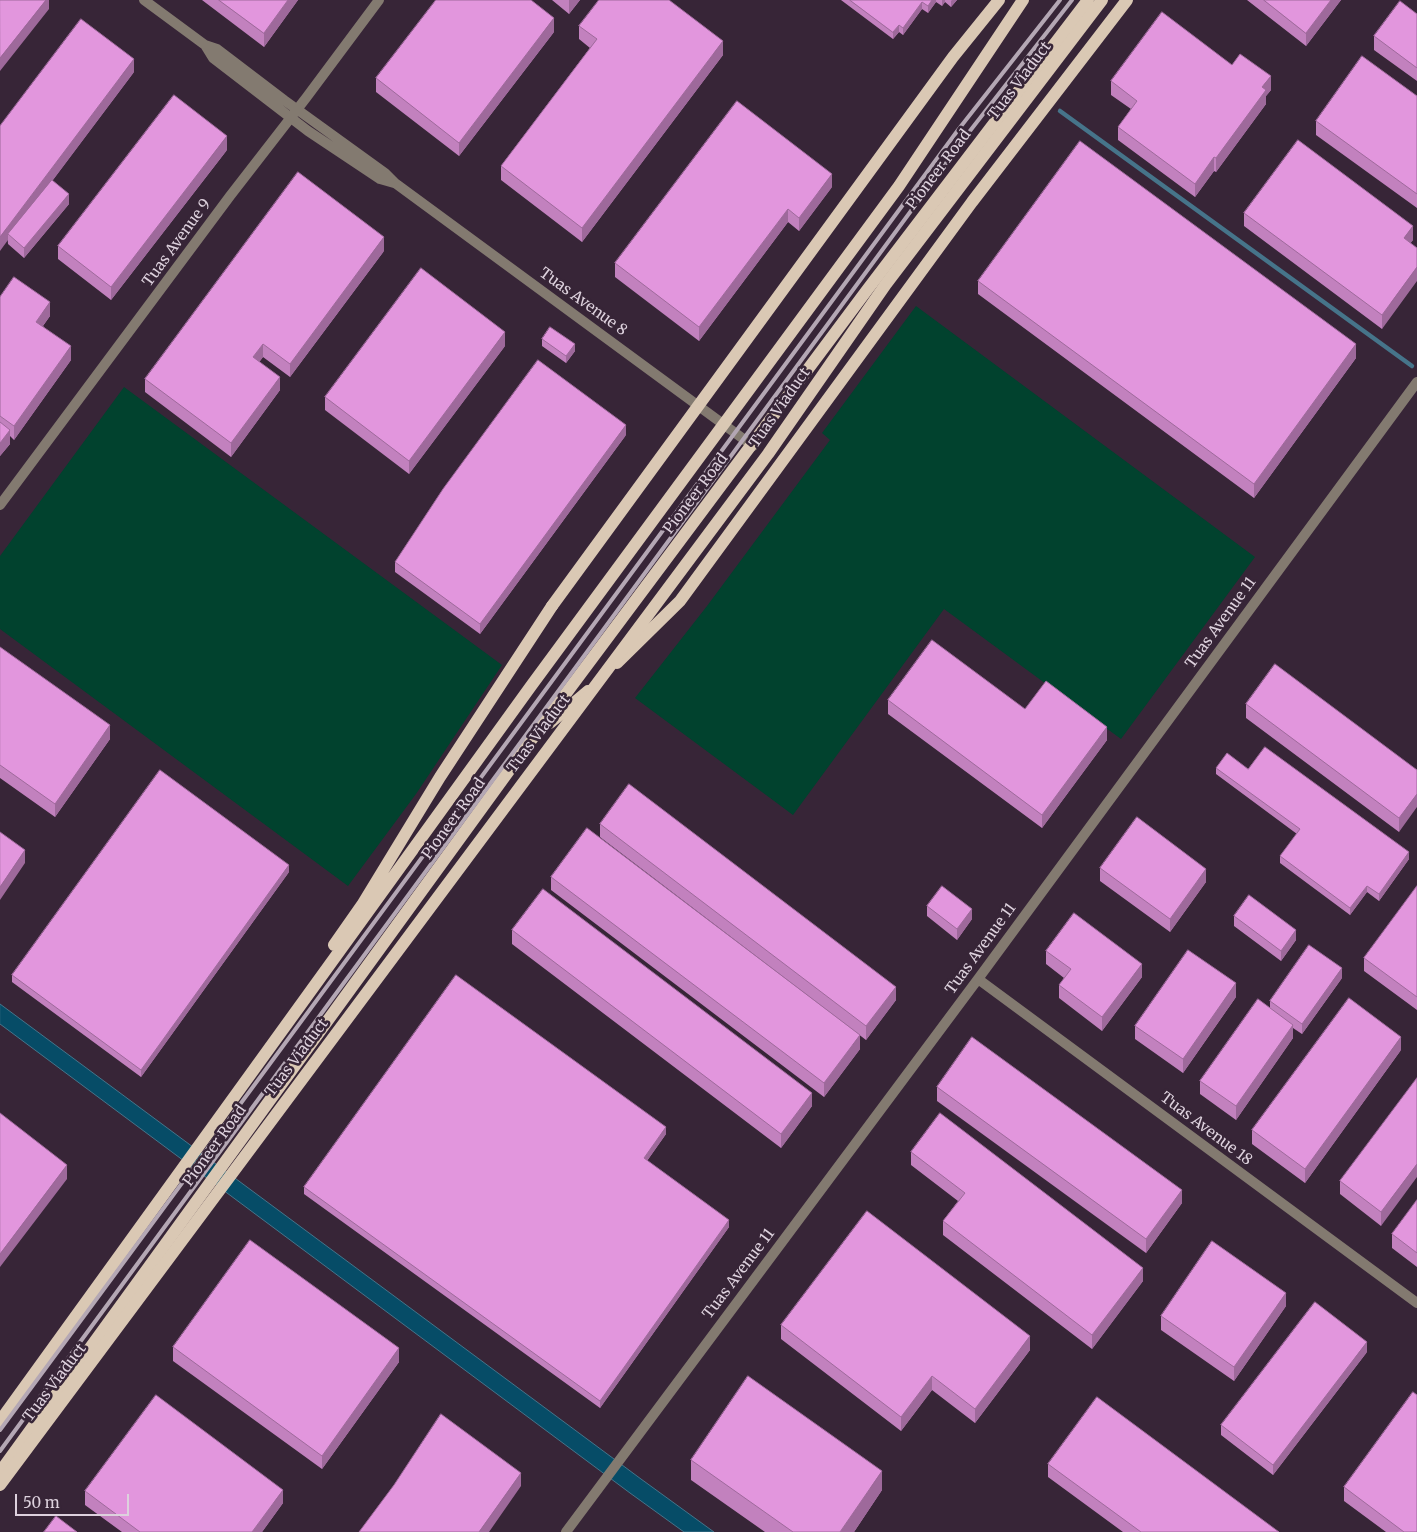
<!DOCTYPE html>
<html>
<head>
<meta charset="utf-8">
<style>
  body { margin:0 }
  #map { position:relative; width:1417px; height:1532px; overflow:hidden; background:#372537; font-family:Merriweather,serif }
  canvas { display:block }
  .scale { position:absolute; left:15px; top:1494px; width:114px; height:22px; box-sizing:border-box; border:2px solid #ddd1dd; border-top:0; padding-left:6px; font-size:15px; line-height:18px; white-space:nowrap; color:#ddd1dd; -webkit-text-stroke:4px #372537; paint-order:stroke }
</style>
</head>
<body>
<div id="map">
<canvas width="1417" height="1532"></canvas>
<div class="scale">50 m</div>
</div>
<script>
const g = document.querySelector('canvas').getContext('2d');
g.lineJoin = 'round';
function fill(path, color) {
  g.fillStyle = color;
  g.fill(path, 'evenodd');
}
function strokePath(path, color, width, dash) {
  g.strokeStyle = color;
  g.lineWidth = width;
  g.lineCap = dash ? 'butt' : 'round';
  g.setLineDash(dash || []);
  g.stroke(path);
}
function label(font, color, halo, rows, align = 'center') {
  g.font = font + ' Merriweather,serif';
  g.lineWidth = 5;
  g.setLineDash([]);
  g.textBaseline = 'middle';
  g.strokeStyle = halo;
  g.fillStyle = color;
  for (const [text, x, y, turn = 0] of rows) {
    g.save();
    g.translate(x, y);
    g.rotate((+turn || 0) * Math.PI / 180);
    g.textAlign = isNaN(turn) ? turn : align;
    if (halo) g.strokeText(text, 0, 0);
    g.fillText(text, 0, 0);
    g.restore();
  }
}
fill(new Path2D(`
  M 916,306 L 1255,557 L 1121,739 L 944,609 L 793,815 L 635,698 L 707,606 L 830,440 L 822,433 Z
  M 124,387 L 502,665 L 416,794 L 348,886 L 0,629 L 0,556 Z`), '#01422e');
const water = new Path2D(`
  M 0,1004 L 641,1479 L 714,1532 L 684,1532 L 630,1493 L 0,1024 Z`);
fill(water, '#064c67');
strokePath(water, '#46748a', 1);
strokePath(new Path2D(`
  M 1060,111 L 1412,366`), '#46748a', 4.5);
strokePath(new Path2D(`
  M 144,0 L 205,45 L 217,49 L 284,100 L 385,173 L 395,183 L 753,446
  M 205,45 L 213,58 L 308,131 L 380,179 L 394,183
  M 0,505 L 230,196 L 306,98 L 379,0
  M 978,979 L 1417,1303
  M 566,1532 L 978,979 L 1417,382`), '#837a70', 10);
strokePath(new Path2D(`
  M 617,663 L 680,601 L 972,202 L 1127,0
  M 550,723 L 588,691
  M 334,945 L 362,905 L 440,777 L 552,606
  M 0,1421 L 531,686 L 899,186 L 1023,0
  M 0,1472 L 532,739 L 867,290 L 1088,0`), '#dac8b4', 12);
strokePath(new Path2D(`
  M 0,1430 L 958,130 L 1060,0
  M 0,1451 L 966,136 L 1072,0`), '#b4a7b4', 4);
strokePath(new Path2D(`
  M 552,606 L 953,57 L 999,0
  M 0,1485 L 768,454 L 886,284 L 1102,0`), '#dac8b4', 12);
fill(new Path2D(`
  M 202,0 L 298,0 L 264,47 Z
  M 552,0 L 580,0 L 569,14 Z
  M 841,0 L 957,0 L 951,7 L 945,2 L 942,6 L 936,2 L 928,13 L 922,9 L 903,35 L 899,32 L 893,39 Z
  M 1247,0 L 1341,0 L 1306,46 Z
  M 1417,14 L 1417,81 L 1374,50 L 1374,36 Z
  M 579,26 L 723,55 L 582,242 L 501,180 L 501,166 L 590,48 L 579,39 Z
  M 554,32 L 459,156 L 376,92 L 376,78 Z
  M 1232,65 L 1271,90 L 1266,96 L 1266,104 L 1216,172 L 1214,171 L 1195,197 L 1118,140 L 1118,127 L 1131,109 L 1111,95 L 1111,81 Z
  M 134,72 L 52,181 L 69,204 L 24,258 L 8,244 L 0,126 Z
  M 1417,96 L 1417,208 L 1316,135 L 1316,121 Z
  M 227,150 L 111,300 L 58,259 L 58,246 Z
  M 832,187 L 799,231 L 788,222 L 699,341 L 615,277 L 615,263 Z
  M 1244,213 L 1413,240 L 1410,243 L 1382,329 L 1244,226 Z
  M 384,251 L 290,377 L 263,357 L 259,362 L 280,390 L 231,457 L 145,392 L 145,379 Z
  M 978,281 L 1356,358 L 1254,498 L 978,294 Z
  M 0,297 L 50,316 L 43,326 L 71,360 L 14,440 L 10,436 L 10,444 L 0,456 Z
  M 542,339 L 575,351 L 566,363 L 542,346 Z
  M 505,346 L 409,474 L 325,410 L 325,397 Z
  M 626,435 L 480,634 L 395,572 L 395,562 Z
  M 0,647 L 110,739 L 55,817 L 0,778 Z
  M 888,700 L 1025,709 L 1107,740 L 1042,828 L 888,714 Z
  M 1246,704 L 1417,770 L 1399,832 L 1246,718 Z
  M 1216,768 L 1248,769 L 1409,859 L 1379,901 L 1367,892 L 1350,915 L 1280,863 L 1280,856 L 1297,834 L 1216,774 Z
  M 600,824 L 896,1000 L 866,1040 L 600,837 Z
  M 1100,868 L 1206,882 L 1170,932 L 1100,881 Z
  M 289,872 L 141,1077 L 12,982 L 12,975 Z
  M 551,877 L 860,1049 L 824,1097 L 551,890 Z
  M 1417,886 L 1417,1010 L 1364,971 L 1364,958 Z
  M 927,906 L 972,919 L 957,940 L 927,916 Z
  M 1234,916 L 1296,940 L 1281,961 L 1234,926 Z
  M 512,930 L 812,1106 L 781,1148 L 512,944 Z
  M 1046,951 L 1142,977 L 1102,1031 L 1059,998 L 1059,985 L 1064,978 L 1046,964 Z
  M 1342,978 L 1302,1034 L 1293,1028 L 1293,1038 L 1236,1120 L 1200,1094 L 1200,1081 L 1270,1008 L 1270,1001 Z
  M 1236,997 L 1183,1073 L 1135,1039 L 1135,1026 Z
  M 1401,1050 L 1305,1183 L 1252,1144 L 1252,1130 Z
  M 1417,1078 L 1381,1226 L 1340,1194 L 1340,1181 Z
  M 937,1087 L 1182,1203 L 1146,1253 L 937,1101 Z
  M 666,1134 L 647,1161 L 729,1227 L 600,1408 L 304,1194 L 304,1187 Z
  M 911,1152 L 1143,1281 L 1092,1349 L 943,1235 L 943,1221 L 958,1201 L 911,1165 Z
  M 1417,1200 L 1417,1267 L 1392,1248 L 1392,1234 Z
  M 1286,1306 L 1234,1381 L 1161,1330 L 1161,1316 Z
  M 781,1325 L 1030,1350 L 975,1423 L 932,1390 L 901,1431 L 781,1339 Z
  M 173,1347 L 399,1362 L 322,1469 L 173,1361 Z
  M 1367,1352 L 1273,1475 L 1221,1435 L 1221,1425 Z
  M 691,1460 L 882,1490 L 854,1532 L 765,1532 L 691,1480 Z
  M 1048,1464 L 1279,1532 L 1123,1532 L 1048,1477 Z
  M 1344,1487 L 1417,1532 L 1386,1532 L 1344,1501 Z
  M 85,1491 L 283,1503 L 262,1532 L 122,1532 L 85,1505 Z`), '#c281be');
fill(new Path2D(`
  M 46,0 L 49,0 L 49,9 L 0,71 L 0,58 Z
  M 288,0 L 298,0 L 264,47 L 264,33 Z
  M 569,0 L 580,0 L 569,14 Z
  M 932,0 L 936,0 L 936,2 L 928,13 L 928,6 Z
  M 942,0 L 945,0 L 945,2 L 942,6 Z
  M 952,0 L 957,0 L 951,7 L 951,1 Z
  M 1331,0 L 1341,0 L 1306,46 L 1306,33 Z
  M 922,2 L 922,9 L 903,35 L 903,28 Z
  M 554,18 L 554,32 L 459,156 L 459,143 Z
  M 899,25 L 899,32 L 893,39 L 893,32 Z
  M 723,41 L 723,55 L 582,242 L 582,228 Z
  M 134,59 L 134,72 L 11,236 L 8,234 L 8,240 L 0,251 L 0,237 Z
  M 1271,76 L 1271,90 L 1266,96 L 1266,104 L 1216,172 L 1216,158 L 1262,87 Z
  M 227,136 L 227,150 L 111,300 L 111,287 Z
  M 1214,157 L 1214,171 L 1195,197 L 1195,184 Z
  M 832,174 L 832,187 L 799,231 L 799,218 Z
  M 69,194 L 69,204 L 24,258 L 24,248 Z
  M 788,209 L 788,222 L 699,341 L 699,327 Z
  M 1413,226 L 1413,240 L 1404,252 L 1404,238 Z
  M 384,237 L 384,251 L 290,377 L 290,364 Z
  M 1417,267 L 1417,281 L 1382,329 L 1382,315 Z
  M 50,302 L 50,316 L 36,335 L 36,322 Z
  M 505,332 L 505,346 L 409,474 L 409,461 Z
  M 263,344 L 263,357 L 253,371 L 253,357 Z
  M 575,344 L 575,351 L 566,363 L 566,356 Z
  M 1356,344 L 1356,358 L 1254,498 L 1254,484 Z
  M 71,346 L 71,360 L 14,440 L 14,426 Z
  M 280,377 L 280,390 L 231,457 L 231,443 Z
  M 626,425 L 626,435 L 480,634 L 480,624 Z
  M 10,430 L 10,444 L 0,456 L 0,443 Z
  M 110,725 L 110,739 L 55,817 L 55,804 Z
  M 1107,727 L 1107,740 L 1042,828 L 1042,815 Z
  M 1417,794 L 1417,807 L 1399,832 L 1399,818 Z
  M 25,850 L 25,863 L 0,900 L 0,887 Z
  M 1409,852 L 1409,859 L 1379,901 L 1379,894 Z
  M 289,865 L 289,872 L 141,1077 L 141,1070 Z
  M 1206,869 L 1206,882 L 1170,932 L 1170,919 Z
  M 1367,886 L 1367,892 L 1350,915 L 1350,908 Z
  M 972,909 L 972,919 L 957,940 L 957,929 Z
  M 1296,930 L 1296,940 L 1281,961 L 1281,951 Z
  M 1142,964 L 1142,977 L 1102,1031 L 1102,1017 Z
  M 1342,968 L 1342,978 L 1302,1034 L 1302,1024 Z
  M 1236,983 L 1236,997 L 1183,1073 L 1183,1059 Z
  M 896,987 L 896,1000 L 866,1040 L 866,1026 Z
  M 1293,1025 L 1293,1038 L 1236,1120 L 1236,1106 Z
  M 860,1035 L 860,1049 L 824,1097 L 824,1083 Z
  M 1401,1037 L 1401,1050 L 1305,1183 L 1305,1169 Z
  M 812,1093 L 812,1106 L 781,1148 L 781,1134 Z
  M 666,1127 L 666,1134 L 644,1165 L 644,1158 Z
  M 1417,1164 L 1417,1177 L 1381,1226 L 1381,1212 Z
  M 67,1165 L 67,1179 L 0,1267 L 0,1254 Z
  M 1182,1190 L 1182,1203 L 1146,1253 L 1146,1239 Z
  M 729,1220 L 729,1227 L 600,1408 L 600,1401 Z
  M 1143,1268 L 1143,1281 L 1092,1349 L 1092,1335 Z
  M 1286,1293 L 1286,1306 L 1234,1381 L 1234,1367 Z
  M 1030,1336 L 1030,1350 L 975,1423 L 975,1409 Z
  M 1367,1342 L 1367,1352 L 1273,1475 L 1273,1465 Z
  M 399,1348 L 399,1362 L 322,1469 L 322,1456 Z
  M 932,1376 L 932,1390 L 901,1431 L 901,1417 Z
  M 882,1471 L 882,1490 L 854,1532 L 840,1532 Z
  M 521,1473 L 521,1486 L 489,1532 L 479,1532 Z
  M 283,1490 L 283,1503 L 262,1532 L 252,1532 Z`), '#9e699b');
const building = new Path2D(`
  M 0,0 L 46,0 L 0,58 Z
  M 219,0 L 288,0 L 264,33 Z
  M 436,0 L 531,0 L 554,18 L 459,143 L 376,78 Z
  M 599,0 L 669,0 L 723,41 L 582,228 L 501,166 L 597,39 L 579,26 Z
  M 850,0 L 932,0 L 928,6 L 922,2 L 903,28 L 899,25 L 893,32 Z
  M 1264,0 L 1331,0 L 1306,33 Z
  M 1400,1 L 1417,14 L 1417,68 L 1374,36 Z
  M 1162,12 L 1232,65 L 1240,54 L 1271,76 L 1262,87 L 1266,90 L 1216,158 L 1214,157 L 1195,184 L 1118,127 L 1137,101 L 1111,81 Z
  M 81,19 L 134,59 L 0,237 L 0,126 Z
  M 1362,56 L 1417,96 L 1417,194 L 1316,121 Z
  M 174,95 L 227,136 L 111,287 L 58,246 Z
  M 737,101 L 832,174 L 799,218 L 788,209 L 699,327 L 615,263 Z
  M 1298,140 L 1413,226 L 1404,238 L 1417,248 L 1417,267 L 1382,315 L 1244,213 Z
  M 1080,141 L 1356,344 L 1254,484 L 978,281 Z
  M 298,172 L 384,237 L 290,364 L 263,344 L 253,357 L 280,377 L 231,443 L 145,379 Z
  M 52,180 L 69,194 L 24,248 L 8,234 Z
  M 421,268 L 505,332 L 409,461 L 325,397 Z
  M 14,277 L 50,302 L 36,322 L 71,346 L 14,426 L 0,416 L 0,297 Z
  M 550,327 L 575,344 L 566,356 L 542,339 Z
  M 538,360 L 626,425 L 480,624 L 395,562 L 443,489 Z
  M 0,422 L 10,430 L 0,443 Z
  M 932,640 L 1025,709 L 1046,681 L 1107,727 L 1042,815 L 888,700 Z
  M 0,647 L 110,725 L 55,804 L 0,765 Z
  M 1275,664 L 1417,770 L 1417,794 L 1399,818 L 1246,704 Z
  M 1265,747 L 1409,852 L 1379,894 L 1367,886 L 1350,908 L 1280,856 L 1300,829 L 1216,768 L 1227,753 L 1248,769 Z
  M 160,770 L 289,865 L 141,1070 L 12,975 Z
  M 629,784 L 896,987 L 866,1026 L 600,824 Z
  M 1137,817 L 1206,869 L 1170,919 L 1100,868 Z
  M 587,828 L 860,1035 L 824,1083 L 551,877 Z
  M 0,832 L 25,850 L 0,887 Z
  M 942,886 L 972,909 L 957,929 L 927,906 Z
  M 1417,886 L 1417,997 L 1364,958 Z
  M 543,889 L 812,1093 L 781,1134 L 512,930 Z
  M 1249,895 L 1296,930 L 1281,951 L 1234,916 Z
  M 1074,913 L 1142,964 L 1102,1017 L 1059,985 L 1071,969 L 1046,951 Z
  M 1309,945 L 1342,968 L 1302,1024 L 1270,1001 Z
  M 1188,950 L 1236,983 L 1183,1059 L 1135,1026 Z
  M 456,975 L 666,1127 L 644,1158 L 729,1220 L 600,1401 L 304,1187 Z
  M 1349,998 L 1401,1037 L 1305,1169 L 1252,1130 Z
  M 1258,999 L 1293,1025 L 1236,1106 L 1200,1081 Z
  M 972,1037 L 1182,1190 L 1146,1239 L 937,1087 Z
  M 1417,1078 L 1417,1164 L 1381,1212 L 1340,1181 Z
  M 0,1113 L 67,1165 L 0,1254 Z
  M 940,1113 L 1143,1268 L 1092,1335 L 943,1221 L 965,1193 L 911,1152 Z
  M 1417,1200 L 1417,1253 L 1392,1234 Z
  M 867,1211 L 1030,1336 L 975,1409 L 932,1376 L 901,1417 L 781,1325 Z
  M 250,1240 L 399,1348 L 322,1456 L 173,1347 Z
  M 1212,1241 L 1286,1293 L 1234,1367 L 1161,1316 Z
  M 1315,1302 L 1367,1342 L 1273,1465 L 1221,1425 Z
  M 748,1376 L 882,1471 L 840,1532 L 793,1532 L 691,1460 Z
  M 1413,1392 L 1417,1395 L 1417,1532 L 1404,1532 L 1344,1487 Z
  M 156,1395 L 283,1490 L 252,1532 L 140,1532 L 85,1491 Z
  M 1097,1397 L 1279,1532 L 1141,1532 L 1048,1464 Z
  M 441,1414 L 521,1473 L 479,1532 L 359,1532 L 394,1485 Z
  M 56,1516 L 77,1532 L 44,1532 Z`);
fill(building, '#e296dd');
strokePath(building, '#9e699b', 1);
label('15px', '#ddd1dd', '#372537', [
  ["Tuas Viaduct",1020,81,-53],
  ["Pioneer Road",939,170,-53],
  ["Tuas Avenue 9",177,243,-54],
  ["Tuas Avenue 8",583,302,36],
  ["Tuas Viaduct",780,408,-55],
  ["Pioneer Road",696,494,-53],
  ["Tuas Avenue 11",1221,623,-54],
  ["Tuas Viaduct",539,734,-53],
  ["Pioneer Road",454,819,-54],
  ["Tuas Avenue 11",981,949,-54],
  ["Tuas Viaduct",297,1058,-53],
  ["Tuas Avenue 18",1206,1129,37],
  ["Pioneer Road",215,1146,-54],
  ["Tuas Avenue 11",739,1274,-53],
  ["Tuas Viaduct",55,1383,-53]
]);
</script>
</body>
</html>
